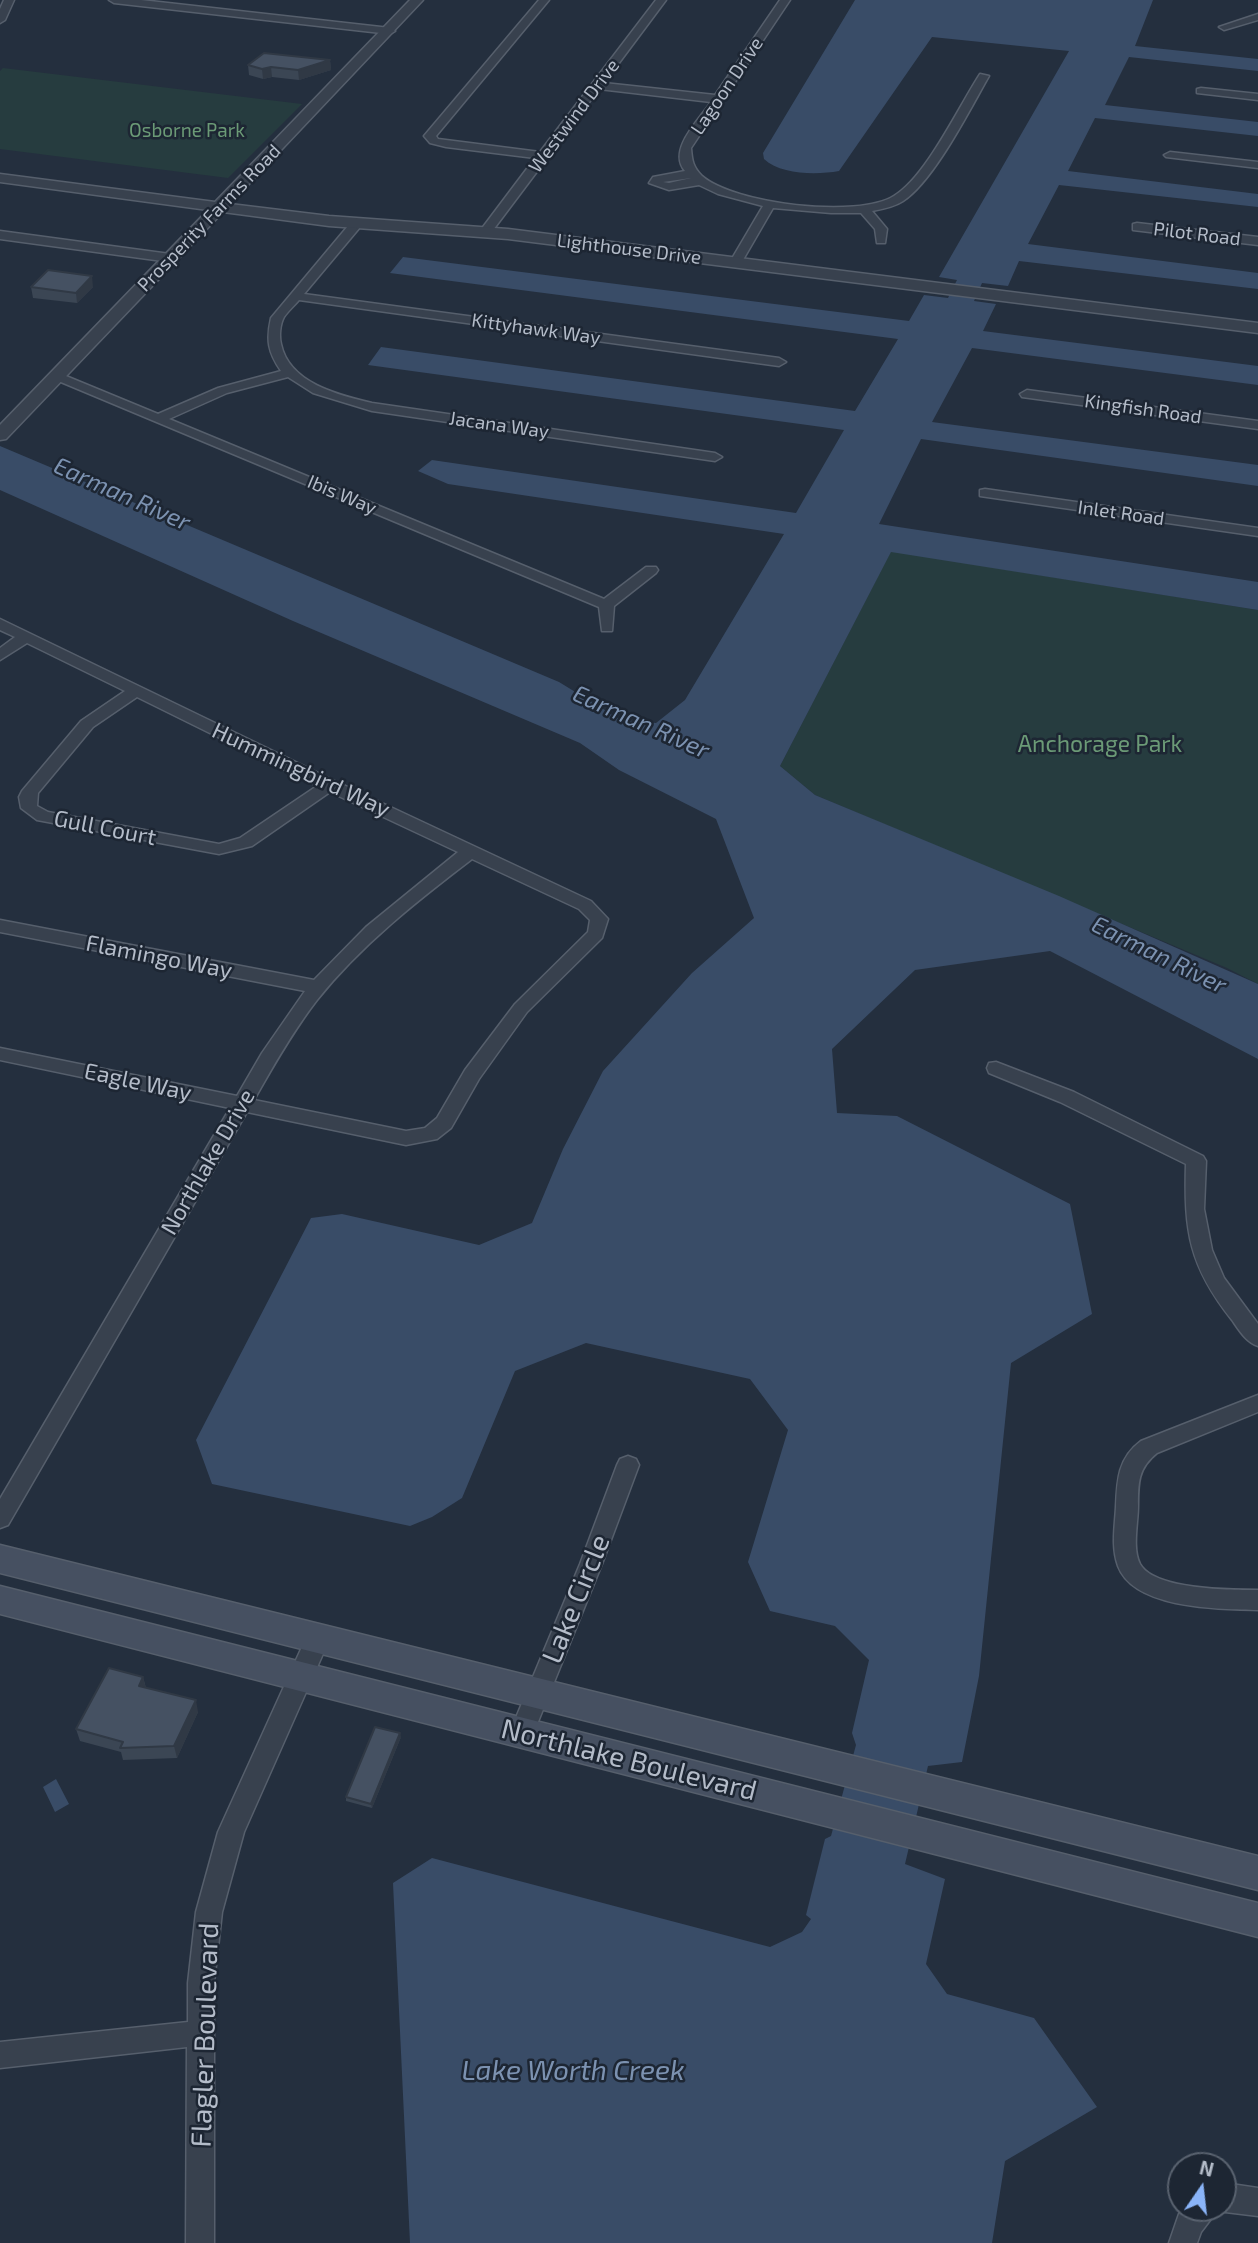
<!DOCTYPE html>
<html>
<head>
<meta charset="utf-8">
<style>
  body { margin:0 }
  #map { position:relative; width:1258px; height:2243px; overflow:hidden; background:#242f3e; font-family:"Exo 2",sans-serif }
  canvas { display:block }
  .north { position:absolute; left:1167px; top:2152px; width:70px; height:70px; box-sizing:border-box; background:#1d2633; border:2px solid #59626f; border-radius:50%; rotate:14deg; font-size:19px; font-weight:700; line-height:28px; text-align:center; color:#b4bcc9 }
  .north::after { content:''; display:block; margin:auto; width:24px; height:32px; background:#8ab4f8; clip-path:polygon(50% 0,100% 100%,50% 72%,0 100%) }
</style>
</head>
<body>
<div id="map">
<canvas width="1258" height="2243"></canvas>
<div class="north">N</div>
</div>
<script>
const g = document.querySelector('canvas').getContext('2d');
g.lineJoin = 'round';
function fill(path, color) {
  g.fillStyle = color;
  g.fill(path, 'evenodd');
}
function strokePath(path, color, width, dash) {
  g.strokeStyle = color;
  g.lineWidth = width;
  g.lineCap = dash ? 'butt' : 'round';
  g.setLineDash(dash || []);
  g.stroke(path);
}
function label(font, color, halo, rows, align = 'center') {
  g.font = font + ' "Exo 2",sans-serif';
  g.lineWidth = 5;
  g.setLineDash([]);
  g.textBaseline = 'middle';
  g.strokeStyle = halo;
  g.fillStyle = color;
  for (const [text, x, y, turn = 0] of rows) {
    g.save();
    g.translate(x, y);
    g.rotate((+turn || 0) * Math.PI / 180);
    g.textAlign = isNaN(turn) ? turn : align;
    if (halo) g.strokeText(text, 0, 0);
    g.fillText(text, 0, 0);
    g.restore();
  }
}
fill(new Path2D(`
  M 3,68 L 302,104 L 228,178 L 0,149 L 0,71 Z
  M 891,551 L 1258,610 L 1258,984 L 1227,968 L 815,795 L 780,766 Z`), '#263c3f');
fill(new Path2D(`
  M 855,0 L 1153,0 L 1135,46 L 1258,59 L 1258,71 L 1129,57 L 1105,105 L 1258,122 L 1258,136 L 1095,118 L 1068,171 L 1258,194 L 1258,207 L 1059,185 L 1028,244 L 1258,273 L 1258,289 L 1019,261 L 1008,286 L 982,283 L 974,301 L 996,304 L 983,331 L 1258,366 L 1258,385 L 972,348 L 932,422 L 1258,465 L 1258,486 L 921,439 L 879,524 L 1258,582 L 1258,610 L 891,552 L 780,766 L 815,795 L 1059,896 L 1258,984 L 1258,1059 L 1050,951 L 915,970 L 832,1049 L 837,1113 L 897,1116 L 1070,1204 L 1092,1314 L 1011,1363 L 979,1676 L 962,1762 L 928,1766 L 905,1864 L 945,1879 L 926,1964 L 947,1994 L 1034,2018 L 1097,2107 L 1005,2161 L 992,2243 L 410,2243 L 393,1883 L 432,1858 L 770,1947 L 802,1932 L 811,1919 L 806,1915 L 825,1839 L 831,1836 L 856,1745 L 852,1733 L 869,1660 L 835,1626 L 770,1611 L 748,1562 L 788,1430 L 750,1379 L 586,1343 L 515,1371 L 462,1498 L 432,1517 L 410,1526 L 212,1484 L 196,1440 L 311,1218 L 342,1214 L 479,1245 L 532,1223 L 563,1149 L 603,1071 L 692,973 L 754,918 L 716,819 L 619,770 L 580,743 L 293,621 L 0,490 L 0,446 L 559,682 L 621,720 L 656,723 L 685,700 L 784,534 L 448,484 L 418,471 L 432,460 L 796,513 L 844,430 L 368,365 L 381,347 L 855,411 L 898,339 L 390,273 L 403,257 L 909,321 L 924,295 L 948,298 L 957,280 L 939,277 L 1069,51 L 932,37 L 839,171 C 817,175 781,175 764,159 L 763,153 Z
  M 56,1779 L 69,1804 L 55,1812 L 43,1787 Z`), '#394c67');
const minor = new Path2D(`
  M 4,0 L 14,0 L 5,20 L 0,23 L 0,9 Z
  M 109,0 L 141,0 L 390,28 L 395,31 L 390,34 L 114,3 Z
  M 539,0 L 549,0 L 436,136 L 438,139 L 540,152 L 656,0 L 666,0 L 604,83 L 715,95 L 780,0 L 790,0 L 691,148 C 692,161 693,167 702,176 C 734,204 858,219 894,196 C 926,177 959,106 980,74 L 989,76 C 970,109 934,181 903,201 C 894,207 882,209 872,211 L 887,229 L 885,243 L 877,243 L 875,229 L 861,213 L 831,213 L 773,208 L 740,265 L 732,265 L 730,262 L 763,206 L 718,194 L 699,185 L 669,190 L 649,183 L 653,177 L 685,171 C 667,150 699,120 711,102 L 599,89 L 490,234 L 486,235 L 480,231 L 535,158 L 446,147 L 430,143 L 424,136 ZM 691,178 L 669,183 L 663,182 Z
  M 1258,14 L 1258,20 L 1224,30 L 1219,27 Z
  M 1201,88 L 1258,94 L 1258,100 L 1197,93 L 1197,89 Z
  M 1170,152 L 1258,162 L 1258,168 L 1166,157 L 1164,155 Z
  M 357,219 L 363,223 L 361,226 L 304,294 L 779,358 L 786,362 L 779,366 L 299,300 C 294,306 288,311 284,317 C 280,324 279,336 281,344 C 289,383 338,395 372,403 L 715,453 L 722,457 L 715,461 L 372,411 L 313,393 L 288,377 L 227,393 L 169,419 L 604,599 L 646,567 L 656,567 L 658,570 L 656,573 L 614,606 L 612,631 L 602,631 L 599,607 L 49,377 L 56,373 L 61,374 L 158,414 L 218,388 L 281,371 C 268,352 266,340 271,318 L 353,220 Z
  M 1137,223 L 1258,237 L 1258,245 L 1133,230 L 1133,224 Z
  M 0,231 L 170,254 L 176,258 L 170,262 L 0,239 Z
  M 1027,390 L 1258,421 L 1258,429 L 1022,397 L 1020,394 Z
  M 985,489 L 1258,528 L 1258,536 L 980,496 L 980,490 Z
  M 0,619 L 335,781 L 591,901 L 608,919 L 602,938 L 527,1012 L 479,1079 L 451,1128 L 437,1139 L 406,1145 L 247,1112 L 8,1525 L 0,1528 L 0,1499 L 230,1108 L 0,1060 L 0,1048 L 237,1096 L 262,1053 L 305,991 L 0,932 L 0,920 L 314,980 L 366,927 L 458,852 L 330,792 L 252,846 L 219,854 L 37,820 L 21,808 L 19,797 L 22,791 L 81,721 L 125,691 L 27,643 L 0,660 L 0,648 L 15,637 L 0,630 ZM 137,697 L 317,786 L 240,838 L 219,844 L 48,812 L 37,806 L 38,793 L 93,727 ZM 472,859 L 579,909 L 590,920 L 588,932 L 515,1004 L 465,1070 L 437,1118 L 425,1128 L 406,1131 L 254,1100 C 273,1066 293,1031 317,1000 C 361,945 417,901 472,859 Z
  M 996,1062 L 1074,1092 L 1203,1156 L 1206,1161 L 1204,1209 L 1212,1250 L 1224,1278 L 1258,1324 L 1258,1346 C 1246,1342 1239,1330 1232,1320 C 1189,1266 1184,1231 1186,1164 L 1060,1102 L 989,1073 L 987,1068 L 989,1063 Z
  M 1258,1395 L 1258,1412 L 1157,1453 C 1138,1468 1138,1483 1138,1506 C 1138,1523 1132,1548 1140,1564 C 1154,1590 1232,1590 1258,1590 L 1258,1610 C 1219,1609 1134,1609 1118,1566 C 1111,1547 1115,1526 1116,1507 C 1117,1480 1118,1458 1141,1441 Z
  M 628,1456 L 636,1459 L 639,1465 L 602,1564 L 531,1739 L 522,1743 L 513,1739 L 510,1732 L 580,1564 L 617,1465 L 620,1459 Z
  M 318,1628 L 326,1631 L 330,1638 L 244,1832 L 222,1912 L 214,1983 L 214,2243 L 186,2243 L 187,2047 L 0,2068 L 0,2042 L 188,2022 L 188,1983 L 196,1912 L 218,1832 L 306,1638 L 310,1631 Z
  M 1231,2184 L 1258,2188 L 1258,2216 L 1217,2211 L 1201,2232 L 1197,2243 L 1169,2243 L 1179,2214 L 1185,2208 L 1223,2208 L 1223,2186 Z`);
const tertiary = new Path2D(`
  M 410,0 L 423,0 L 230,204 L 329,216 L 508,229 L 1258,323 L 1258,333 L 508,239 L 329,226 L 223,212 L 6,439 L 0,440 L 0,425 L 208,210 L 0,182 L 0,174 L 215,202 Z`);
const secondary = new Path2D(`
  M 0,1545 L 1258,1856 L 1258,1890 L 0,1573 Z
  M 0,1586 L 1258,1903 L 1258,1937 L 0,1614 Z`);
strokePath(minor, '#565f6c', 3);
strokePath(tertiary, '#565f6c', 3);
strokePath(secondary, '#565f6c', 3);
fill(minor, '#38414e');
fill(tertiary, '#38414e');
fill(secondary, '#465061');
fill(new Path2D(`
  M 330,60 L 331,70 L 299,80 L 272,77 L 263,79 L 249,75 L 248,65 Z
  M 31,287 L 93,287 L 77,303 L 33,298 Z
  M 143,1677 L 146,1688 L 198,1712 L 177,1758 L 123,1760 L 121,1752 L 80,1741 L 76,1729 Z
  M 401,1737 L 372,1808 L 346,1801 L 346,1797 Z`), '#3b4654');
fill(new Path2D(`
  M 330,60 L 331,70 L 299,80 L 298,70 Z
  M 271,67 L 272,77 L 263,79 L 262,69 Z
  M 92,276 L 93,287 L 77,303 L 76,293 Z
  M 143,1677 L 146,1689 L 139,1686 Z
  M 196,1700 L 198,1712 L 177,1758 L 174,1746 Z
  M 400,1733 L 401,1737 L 372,1808 L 371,1804 Z`), '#303945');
const building = new Path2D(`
  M 264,53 L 330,60 L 298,70 L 271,67 L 262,69 L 248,65 Z
  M 48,270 L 92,276 L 76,293 L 31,287 Z
  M 109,1668 L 143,1677 L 139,1686 L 196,1700 L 174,1746 L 120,1748 L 123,1742 L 76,1729 Z
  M 375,1727 L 400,1733 L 371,1804 L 346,1797 Z`);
fill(building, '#455162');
strokePath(building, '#303945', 2);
label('19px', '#b4bcc9', '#1d2633', [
  ["Lagoon Drive",727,86,-56],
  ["Westwind Drive",574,116,-53],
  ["Prosperity Farms Road",209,218,-46],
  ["Pilot Road",1197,234,7],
  ["Lighthouse Drive",629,249,7],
  ["Kittyhawk Way",536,329,8],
  ["Kingfish Road",1143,409,8],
  ["Jacana Way",499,425,8],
  ["Ibis Way",342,495,23],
  ["Inlet Road",1121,513,8]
]);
label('19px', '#6b9a76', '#1d2633', [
  ["Osborne Park",187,131]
]);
label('23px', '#6b9a76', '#1d2633', [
  ["Anchorage Park",1100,744]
]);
label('23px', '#b4bcc9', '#1d2633', [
  ["Hummingbird Way",301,770,25],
  ["Gull Court",105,828,11],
  ["Flamingo Way",159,957,11],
  ["Eagle Way",138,1082,12],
  ["Northlake Drive",208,1162,-60]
]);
label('italic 24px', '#7c92b1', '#1d2633', [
  ["Earman River",122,494,24],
  ["Earman River",641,722,24],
  ["Earman River",1159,955,26]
]);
label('28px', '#b4bcc9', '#1d2633', [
  ["Lake Circle",576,1599,-68],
  ["Northlake Boulevard",629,1760,14],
  ["Flagler Boulevard",205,2035,-88]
]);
label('italic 28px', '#7c92b1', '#1d2633', [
  ["Lake Worth Creek",573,2071]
]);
</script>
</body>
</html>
